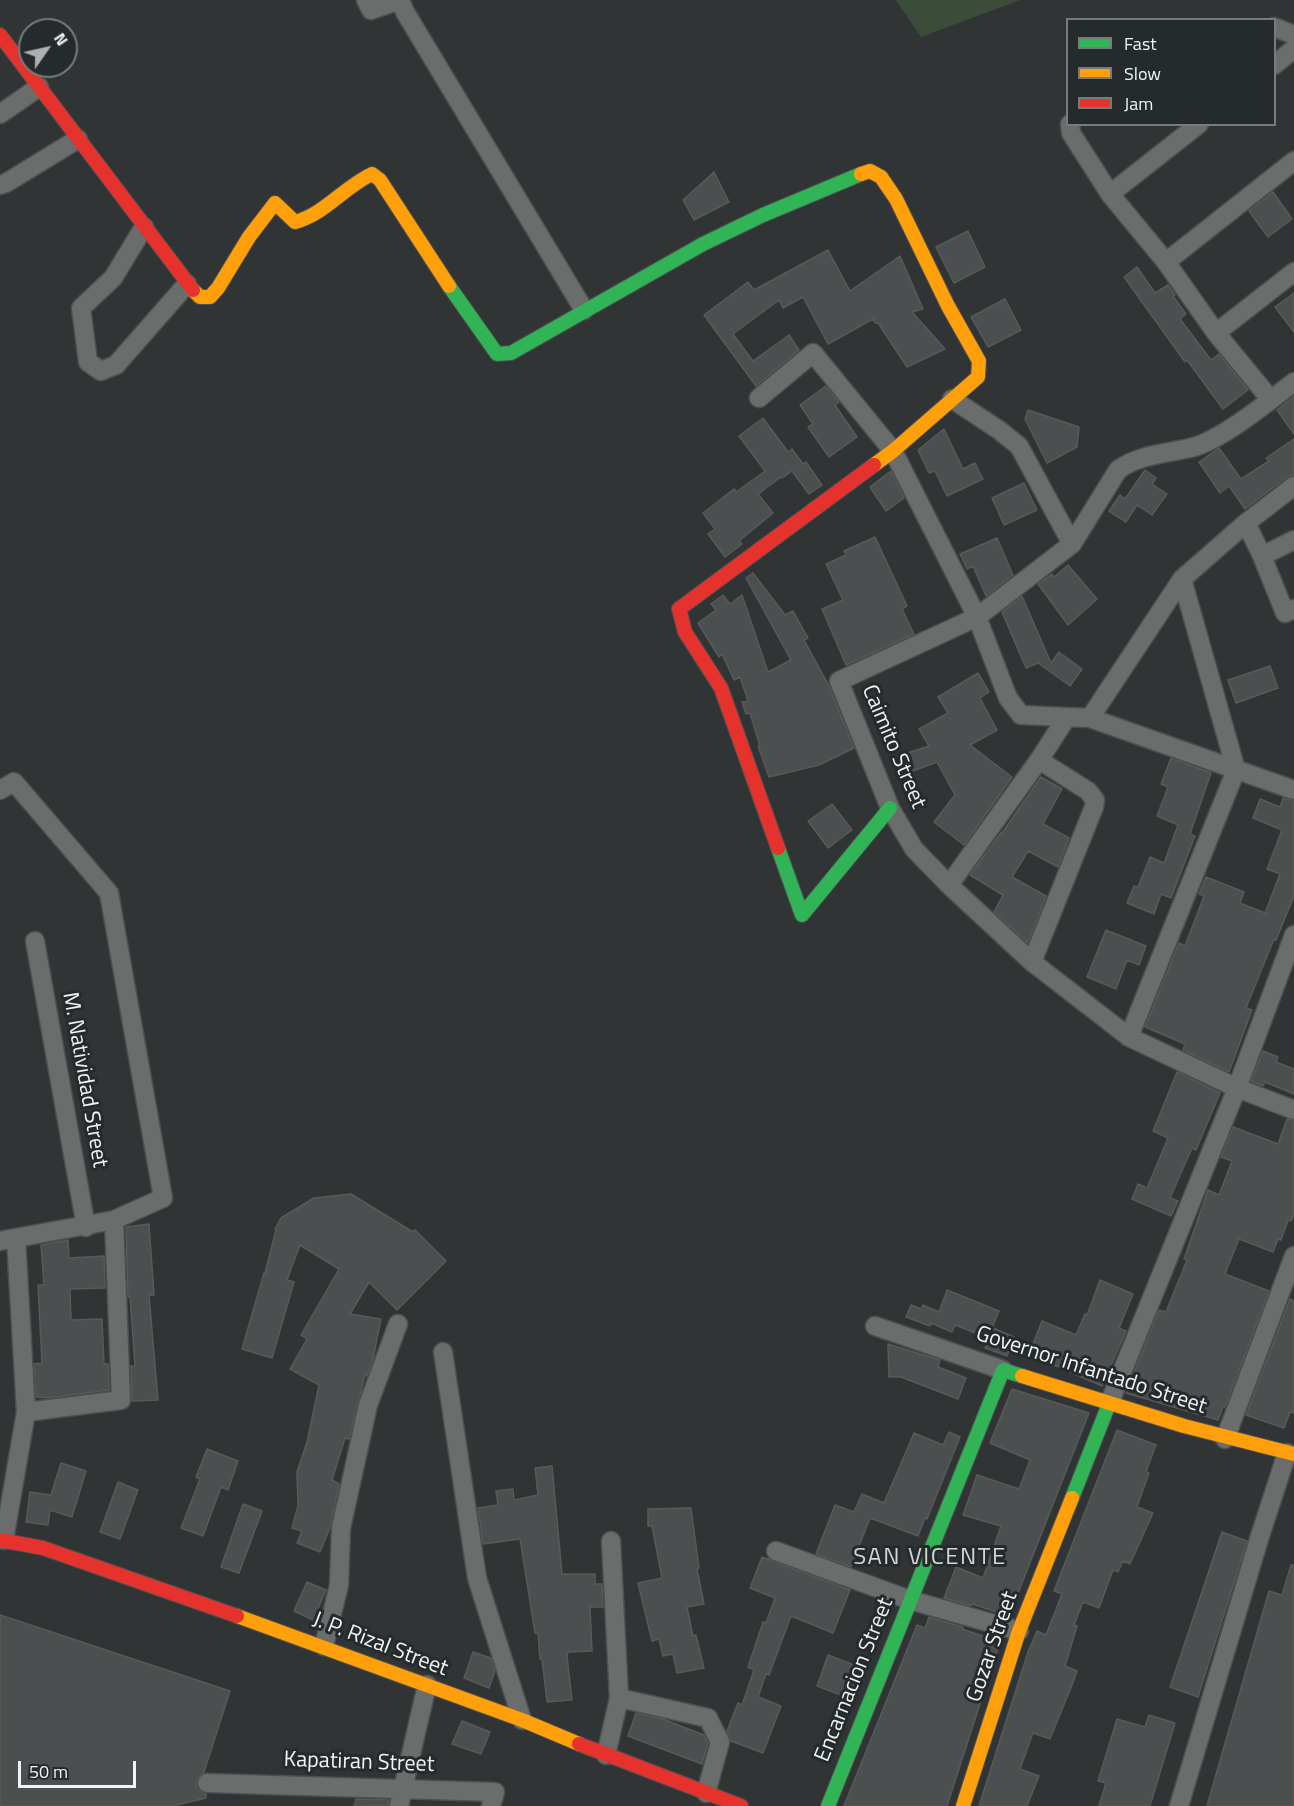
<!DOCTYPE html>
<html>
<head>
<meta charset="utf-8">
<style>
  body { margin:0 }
  #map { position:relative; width:1294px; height:1806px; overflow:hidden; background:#303435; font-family:"Titillium Web",sans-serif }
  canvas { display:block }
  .legend { position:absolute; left:1066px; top:18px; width:210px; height:108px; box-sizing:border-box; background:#252b2c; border:2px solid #767b7c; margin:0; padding:8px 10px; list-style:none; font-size:18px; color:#eff3f3 }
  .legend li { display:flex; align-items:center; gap:12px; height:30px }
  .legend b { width:30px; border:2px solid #767b7c }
  .north { position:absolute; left:18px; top:18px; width:60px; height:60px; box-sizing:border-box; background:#252b2c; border:2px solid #767b7c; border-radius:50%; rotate:56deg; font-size:16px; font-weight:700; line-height:24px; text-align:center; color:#eff3f3 }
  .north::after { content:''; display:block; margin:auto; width:21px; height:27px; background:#acb0b0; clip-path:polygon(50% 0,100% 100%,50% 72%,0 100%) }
  .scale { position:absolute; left:18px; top:1761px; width:118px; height:27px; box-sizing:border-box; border:3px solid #eff3f3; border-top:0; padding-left:8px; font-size:18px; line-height:21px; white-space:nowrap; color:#eff3f3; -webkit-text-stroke:4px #252b2c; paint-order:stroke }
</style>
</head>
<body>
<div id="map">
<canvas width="1294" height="1806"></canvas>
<ul class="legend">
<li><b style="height:8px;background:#30b455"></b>Fast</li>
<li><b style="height:8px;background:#ff9f0a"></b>Slow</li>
<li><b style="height:8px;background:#e5322d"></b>Jam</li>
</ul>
<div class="north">N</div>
<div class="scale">50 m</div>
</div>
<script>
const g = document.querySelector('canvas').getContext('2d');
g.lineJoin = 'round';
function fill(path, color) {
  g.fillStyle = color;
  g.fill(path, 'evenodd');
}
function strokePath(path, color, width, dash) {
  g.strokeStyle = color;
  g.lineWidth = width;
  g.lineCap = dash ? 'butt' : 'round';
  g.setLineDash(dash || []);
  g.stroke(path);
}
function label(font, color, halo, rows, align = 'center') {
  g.font = font + ' "Titillium Web",sans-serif';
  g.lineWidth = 6;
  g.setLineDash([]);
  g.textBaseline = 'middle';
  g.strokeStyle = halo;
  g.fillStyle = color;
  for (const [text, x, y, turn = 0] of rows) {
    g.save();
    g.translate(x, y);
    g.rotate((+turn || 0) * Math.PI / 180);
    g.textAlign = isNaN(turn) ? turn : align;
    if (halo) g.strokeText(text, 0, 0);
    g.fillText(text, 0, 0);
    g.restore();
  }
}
fill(new Path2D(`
  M 896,0 L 1020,0 L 921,37 Z`), '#3b4d39');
const building = new Path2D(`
  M 714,172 L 729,202 L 694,220 L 683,200 Z
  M 1273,192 L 1292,219 L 1268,237 L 1249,211 Z
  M 968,231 L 985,267 L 954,283 L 936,247 Z
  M 828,250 L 850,291 L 900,256 L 923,309 L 912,312 L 945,349 L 907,367 L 878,323 L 875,323 L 873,319 L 828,344 L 803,297 L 783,308 L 779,300 L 733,334 L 753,361 L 789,335 L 799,350 L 756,386 L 704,315 L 748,282 L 754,290 Z
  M 1137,267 L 1155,293 L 1168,285 L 1175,295 L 1173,296 L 1186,314 L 1180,319 L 1211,360 L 1219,354 L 1248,390 L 1223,409 L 1187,360 L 1185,362 L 1124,277 Z
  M 1294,293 L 1294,332 L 1275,307 Z
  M 1005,299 L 1021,330 L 988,347 L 971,317 Z
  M 826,386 L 839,402 L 835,405 L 857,437 L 829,457 L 808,427 L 813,424 L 800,405 Z
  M 1294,396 L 1294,434 L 1277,410 Z
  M 1028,410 L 1079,427 L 1077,447 L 1047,463 L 1025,419 Z
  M 763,418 L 788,452 L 792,449 L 803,464 L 806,462 L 822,485 L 809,494 L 792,471 L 782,478 L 781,477 L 758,494 L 773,513 L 739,541 L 742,544 L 725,557 L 708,534 L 715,529 L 703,513 L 734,489 L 736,492 L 765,471 L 739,436 Z
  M 944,429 L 963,469 L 975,463 L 983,479 L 947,496 L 935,471 L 929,473 L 918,450 Z
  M 1294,439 L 1294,475 L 1287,477 L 1245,509 L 1229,486 L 1220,493 L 1199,462 L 1219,448 L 1241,479 L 1269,461 L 1266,458 Z
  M 1145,470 L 1156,478 L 1152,484 L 1167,494 L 1152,515 L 1137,505 L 1126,522 L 1109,511 L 1120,495 L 1125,499 Z
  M 891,471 L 904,498 L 886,511 L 870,487 Z
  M 1024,483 L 1037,510 L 1004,525 L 992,498 Z
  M 875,537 L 907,606 L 902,609 L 914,634 L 846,665 L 822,609 L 843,600 L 826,564 L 846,555 L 844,551 Z
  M 997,538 L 1013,575 L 986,596 L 973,566 L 967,569 L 960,554 Z
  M 1068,565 L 1097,599 L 1068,625 L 1038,584 L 1052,574 L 1054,577 Z
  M 753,573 L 785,615 L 793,611 L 808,638 L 804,640 L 828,684 L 854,748 L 819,765 L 769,777 L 758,746 L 760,746 L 750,713 L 746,714 L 742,702 L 748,701 L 740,677 L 734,680 L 722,654 L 719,657 L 698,623 L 716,610 L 711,604 L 723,595 L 730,604 L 742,595 L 768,672 L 791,660 L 746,578 Z
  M 1022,596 L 1051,663 L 1059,652 L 1082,669 L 1070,686 L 1038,663 L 1026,668 L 1002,612 Z
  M 1270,666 L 1278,688 L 1236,703 L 1228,680 Z
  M 978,673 L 989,692 L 980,698 L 997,730 L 970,745 L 1012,777 L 964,845 L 934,822 L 955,795 L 937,762 L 905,774 L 898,756 L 929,746 L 919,729 L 948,713 L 938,697 Z
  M 1171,758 L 1211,773 L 1190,834 L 1195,836 L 1171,898 L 1161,894 L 1154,914 L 1127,903 L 1134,886 L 1138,887 L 1150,857 L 1164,863 L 1178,825 L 1157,816 L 1168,787 L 1161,784 Z
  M 1041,777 L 1062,789 L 1043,824 L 1069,838 L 1058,867 L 1028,851 L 1012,877 L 1046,896 L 1028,943 L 994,912 L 1003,895 L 970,875 L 1001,833 L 1002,833 Z
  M 1283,798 L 1294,801 L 1294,896 L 1276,940 L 1274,939 L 1246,1008 L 1252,1010 L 1229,1072 L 1183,1050 L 1185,1044 L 1145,1027 L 1179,943 L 1185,946 L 1204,896 L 1199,894 L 1206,877 L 1244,892 L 1240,903 L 1265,913 L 1280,874 L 1267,869 L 1282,830 L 1253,818 L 1260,799 L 1280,807 Z
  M 832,804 L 852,830 L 828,848 L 808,821 Z
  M 1106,930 L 1146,946 L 1139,965 L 1127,960 L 1116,989 L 1087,977 Z
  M 1263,1051 L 1278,1057 L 1276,1062 L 1294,1069 L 1294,1094 L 1265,1082 L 1263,1086 L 1251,1081 Z
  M 1177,1072 L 1220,1093 L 1196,1150 L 1192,1148 L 1170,1198 L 1178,1201 L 1171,1216 L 1132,1199 L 1138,1184 L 1147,1188 L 1168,1138 L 1153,1131 Z
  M 1287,1119 L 1294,1121 L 1294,1214 L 1291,1221 L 1288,1220 L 1281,1240 L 1278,1239 L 1273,1252 L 1239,1239 L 1225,1274 L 1269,1291 L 1225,1407 L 1223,1407 L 1218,1420 L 1126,1393 L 1159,1310 L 1166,1312 L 1174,1292 L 1187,1260 L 1184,1259 L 1208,1190 L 1219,1195 L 1232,1161 L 1221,1157 L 1233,1127 L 1278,1144 Z
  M 351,1194 L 413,1232 L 415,1230 L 446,1261 L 397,1310 L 369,1282 L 350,1314 L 381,1319 L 373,1359 L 367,1376 L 365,1375 L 349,1439 L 345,1438 L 332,1480 L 339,1484 L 330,1528 L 320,1552 L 297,1543 L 302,1531 L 292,1528 L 298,1506 L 297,1472 L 307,1442 L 319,1385 L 290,1369 L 307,1339 L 301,1335 L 339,1269 L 300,1245 L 287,1280 L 294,1282 L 272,1358 L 242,1349 L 264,1273 L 265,1273 L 276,1230 L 275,1229 L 281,1218 L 314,1198 Z
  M 149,1224 L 154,1295 L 149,1295 L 158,1400 L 132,1401 L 131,1366 L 135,1366 L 130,1296 L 128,1297 L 126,1227 Z
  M 68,1240 L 69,1258 L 104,1256 L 105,1288 L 70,1289 L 71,1320 L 102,1319 L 104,1364 L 108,1364 L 109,1390 L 49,1398 L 36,1397 L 34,1364 L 42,1363 L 38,1285 L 44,1285 L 41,1245 Z
  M 1100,1280 L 1133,1294 L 1119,1328 L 1126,1331 L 1102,1386 L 1029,1354 L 1042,1321 L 1076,1335 L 1085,1314 L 1087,1315 Z
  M 947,1290 L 999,1311 L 988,1338 L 955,1325 L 952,1332 L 931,1323 L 930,1326 L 906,1317 L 911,1305 L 921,1309 L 923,1305 L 939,1312 Z
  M 1290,1299 L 1294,1301 L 1294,1413 L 1290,1412 L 1284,1428 L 1246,1415 Z
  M 993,1328 L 1014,1337 L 1007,1356 L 985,1348 Z
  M 888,1344 L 940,1360 L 938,1367 L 966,1378 L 958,1399 L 901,1377 L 889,1377 Z
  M 1012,1389 L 1089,1413 L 1009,1616 L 972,1604 L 971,1606 L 944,1598 L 956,1567 L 983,1578 L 1001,1526 L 963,1515 L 977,1475 L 1019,1489 L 1030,1460 L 990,1443 Z
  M 1117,1430 L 1156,1445 L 1146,1472 L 1149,1473 L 1137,1507 L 1153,1513 L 1130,1564 L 1123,1561 L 1118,1572 L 1113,1570 L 1099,1608 L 1083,1602 L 1074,1625 L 1077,1626 L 1065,1666 L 1077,1671 L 1072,1685 L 1050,1739 L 1033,1733 L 1020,1769 L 1039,1776 L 1027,1806 L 979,1806 L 1028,1652 L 1037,1631 L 1046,1635 L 1062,1594 L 1054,1591 Z
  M 949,1432 L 960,1437 L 927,1519 L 925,1518 L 918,1536 L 870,1518 L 851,1567 L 816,1554 L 835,1505 L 854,1512 L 862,1494 L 884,1503 L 914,1433 L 943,1445 Z
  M 207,1449 L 238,1461 L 228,1490 L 221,1487 L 203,1536 L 181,1528 L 200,1479 L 196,1477 Z
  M 61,1463 L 86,1471 L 72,1517 L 50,1510 L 48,1525 L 26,1522 L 30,1492 L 51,1495 Z
  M 552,1466 L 562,1574 L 595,1574 L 595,1584 L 602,1584 L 603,1607 L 590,1607 L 592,1651 L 568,1652 L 567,1656 L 572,1700 L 547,1702 L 542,1659 L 540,1659 L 538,1633 L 535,1633 L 520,1539 L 483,1544 L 478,1508 L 498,1505 L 496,1491 L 513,1489 L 514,1500 L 538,1495 L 535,1468 Z
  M 118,1482 L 138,1490 L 120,1539 L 100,1532 Z
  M 243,1504 L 262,1511 L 239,1573 L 221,1567 Z
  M 691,1508 L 699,1568 L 697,1569 L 704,1604 L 687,1607 L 693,1636 L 696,1635 L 704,1668 L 677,1673 L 673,1654 L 663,1656 L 659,1639 L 652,1641 L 638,1583 L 662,1578 L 652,1526 L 648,1526 L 648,1509 Z
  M 1222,1532 L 1247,1541 L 1198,1697 L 1170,1687 Z
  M 762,1557 L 850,1590 L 833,1633 L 791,1616 L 769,1675 L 766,1674 L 758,1697 L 781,1706 L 763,1753 L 731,1741 L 727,1731 L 738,1703 L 742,1705 L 754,1670 L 748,1667 L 763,1622 L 766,1623 L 775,1598 L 750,1588 Z
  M 1291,1565 L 1294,1565 L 1294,1806 L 1207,1806 L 1269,1591 L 1282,1595 Z
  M 307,1582 L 326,1590 L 313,1620 L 294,1611 Z
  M 0,1615 L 230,1691 L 204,1772 L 198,1777 L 196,1782 L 197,1789 L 206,1794 L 206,1798 L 173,1806 L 0,1806 Z
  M 929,1617 L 963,1627 L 962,1629 L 1000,1642 L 947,1806 L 844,1806 L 917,1625 L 925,1628 Z
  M 473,1652 L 491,1658 L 495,1671 L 489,1688 L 464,1678 Z
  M 828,1655 L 867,1670 L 854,1700 L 817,1686 Z
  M 636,1713 L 663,1719 L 704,1735 L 708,1743 L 702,1764 L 628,1736 Z
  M 1149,1715 L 1175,1723 L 1150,1806 L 1099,1806 L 1106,1783 L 1098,1781 L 1117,1719 L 1145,1727 Z
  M 462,1721 L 490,1732 L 481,1754 L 452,1744 Z
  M 356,1799 L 389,1800 L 388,1806 L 354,1806 Z`);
fill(building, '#4c4f4f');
strokePath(building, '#585a5a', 1.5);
const street = new Path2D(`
  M 366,0 L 371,10 L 400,0
  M 400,0 L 405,12 L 584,310
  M 1274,27 L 1294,35
  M 1274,65 L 1294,49
  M 0,114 L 39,87
  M 1070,124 L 1071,133 L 1110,194 L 1166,262 L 1216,333 L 1271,400
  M 0,185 L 6,183 L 78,139
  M 1110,194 L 1199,124
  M 144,227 L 113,278 L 81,308 L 88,362 L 101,371 L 116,365 L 187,284
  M 1166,262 L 1294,161
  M 1216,333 L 1294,272
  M 1294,382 C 1268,402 1226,436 1197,446 C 1170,454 1141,453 1118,470 L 1072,544 L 977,617 L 839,681 L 890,808 L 914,849 L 949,885 L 1032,962 L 1129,1037 L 1237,1088 L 1294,1110
  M 759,398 L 813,353 L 893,451 L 977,617 L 1008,698 L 1021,715 L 1090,718 L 1294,790
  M 952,399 L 999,430 L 1019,446 L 1072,544
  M 1246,523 L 1262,556
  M 1294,540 L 1262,556 L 1285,613 L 1294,609
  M 1090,718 L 1182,579 L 1246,523 L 1294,486
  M 0,790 L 14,782 L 109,893 L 163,1198 L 114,1220 L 0,1241
  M 949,885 L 1039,760 L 1067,717
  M 35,941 L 86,1227
  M 1032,962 L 1094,807 L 1095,800 L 1088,791 L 1039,760
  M 1129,1037 L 1236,770 L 1182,579
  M 875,1326 L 1003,1370
  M 443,1352 L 477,1578 L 522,1720
  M 1109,1404 L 1237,1088 L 1294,935
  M 26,1412 L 121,1400 L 114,1220
  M 1225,1439 L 1294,1256
  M 4,1540 L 26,1412 L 16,1239
  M 776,1551 L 910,1600 L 1019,1631
  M 324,1646 L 339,1585 L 341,1528 L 368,1405 L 398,1324
  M 619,1698 L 708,1718 L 720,1742 L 706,1793
  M 606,1755 L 619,1698 L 611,1541
  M 207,1783 L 495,1792 L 491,1806
  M 399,1806 L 427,1685
  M 1179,1806 L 1259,1539 L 1287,1453`);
const fast = new Path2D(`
  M 449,286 L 497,354 L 511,353 L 703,244 L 763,215 L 861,174
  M 778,848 L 802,915 L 890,808
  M 1072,1498 L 1109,1404
  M 828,1806 L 1003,1370 L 1022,1376`);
const slow = new Path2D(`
  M 861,174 L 870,171 L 881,177 L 896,199 L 948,306 L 979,361 L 978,377 L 893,451 L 874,465
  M 193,290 L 200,297 L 210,297 L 218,288 L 249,237 L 275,203 L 295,222 C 325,214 344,187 372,174 L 380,180 L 449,286
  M 1022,1376 L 1184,1426 L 1294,1454
  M 237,1616 L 522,1720 L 579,1744
  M 963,1806 L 1019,1631 L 1072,1498`);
const jam = new Path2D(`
  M 0,35 L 193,290
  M 778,848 L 721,688 L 685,632 L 679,609 L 874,465
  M 0,1540 L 43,1548 L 237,1616
  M 579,1744 L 741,1806`);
strokePath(street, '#4c4f50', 21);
strokePath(fast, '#4c4f50', 16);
strokePath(slow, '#4c4f50', 16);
strokePath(jam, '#4c4f50', 16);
strokePath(street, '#6b6d6d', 18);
strokePath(fast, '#30b455', 14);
strokePath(slow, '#ff9f0a', 14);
strokePath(jam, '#e5322d', 14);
label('22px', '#eff3f3', '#252b2c', [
  ["Caimito Street",893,747,67],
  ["M. Natividad Street",84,1080,80],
  ["Governor Infantado Street",1091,1371,18],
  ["J. P. Rizal Street",380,1645,21],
  ["Gozar Street",993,1647,-71],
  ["Encarnacion Street",855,1680,-68],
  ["Kapatiran Street",359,1763,2]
]);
g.letterSpacing = '1.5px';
label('24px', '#cfd6d7', '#252b2c', [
  ["SAN VICENTE",930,1558]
]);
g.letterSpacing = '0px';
</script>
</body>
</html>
